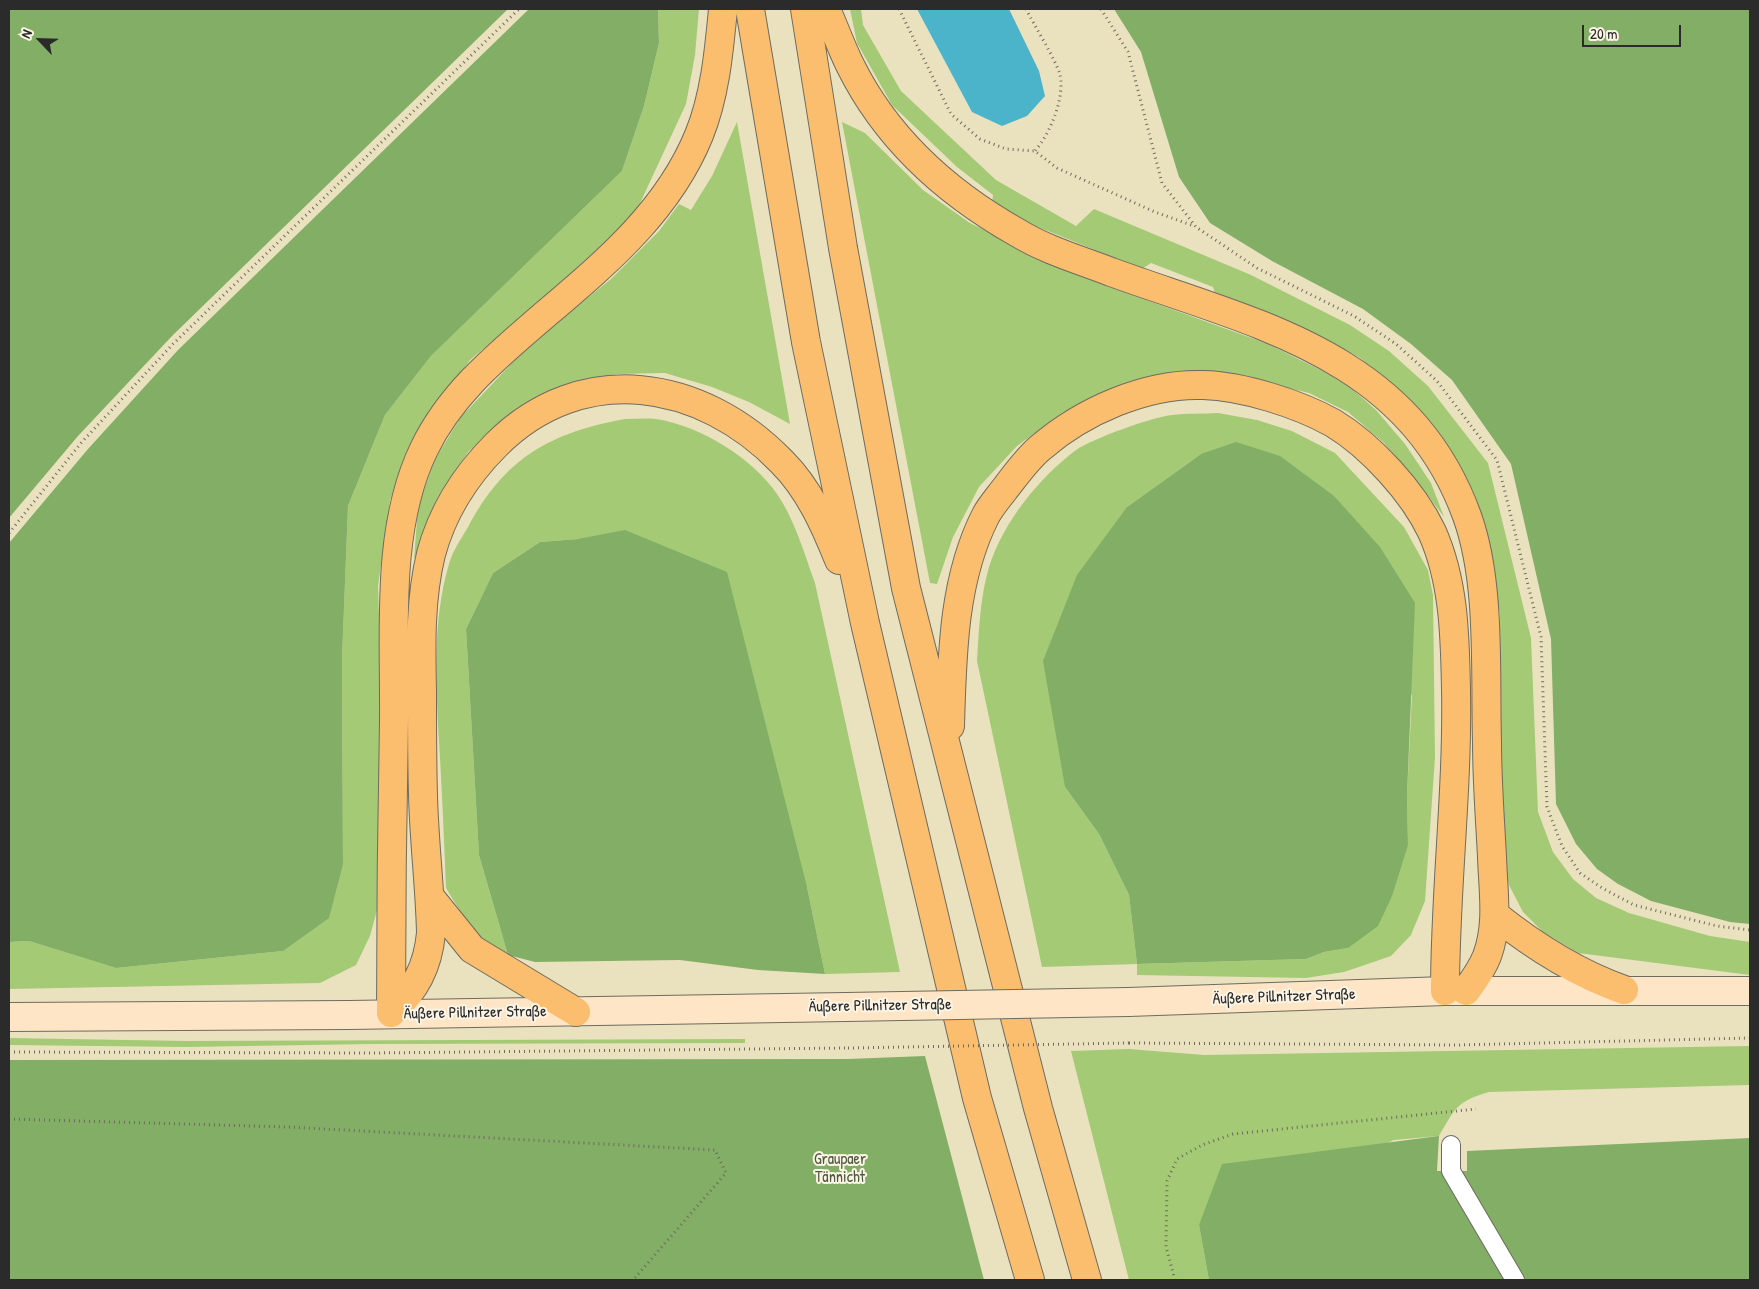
<!DOCTYPE html>
<html>
<head>
<meta charset="utf-8">
<style>
  body { margin:0 }
  #map { position:relative; width:1759px; height:1289px; overflow:hidden; background:#eae2bf; font-family:"Patrick Hand",sans-serif }
  canvas { display:block }
  .frame { position:absolute; inset:0; border:10px solid #2b2b2b; pointer-events:none }
  .north { position:absolute; left:15px; top:15px; width:50px; height:50px; -webkit-text-stroke:4px #fcf5e5; paint-order:stroke; rotate:294deg; font-size:14px; font-weight:700; line-height:20px; text-align:center; color:#2b2b2b }
  .north::after { content:''; display:block; margin:auto; width:18px; height:22px; background:#2b2b2b; clip-path:polygon(50% 0,100% 100%,50% 72%,0 100%) }
  .scale { position:absolute; left:1582px; top:25px; width:99px; height:22px; box-sizing:border-box; border:2px solid #2b2b2b; border-top:0; padding-left:6px; font-size:15px; line-height:18px; white-space:nowrap; color:#2b2b2b; -webkit-text-stroke:4px #fcf5e5; paint-order:stroke }
</style>
</head>
<body>
<div id="map">
<canvas width="1759" height="1289"></canvas>
<div class="frame"></div>
<div class="north">N</div>
<div class="scale">20 m</div>
</div>
<script>
const g = document.querySelector('canvas').getContext('2d');
g.lineJoin = 'round';
function fill(path, color) {
  g.fillStyle = color;
  g.fill(path, 'evenodd');
}
function strokePath(path, color, width, dash) {
  g.strokeStyle = color;
  g.lineWidth = width;
  g.lineCap = dash ? 'butt' : 'round';
  g.setLineDash(dash || []);
  g.stroke(path);
}
function label(font, color, halo, rows, align = 'center') {
  g.font = font + ' "Patrick Hand",sans-serif';
  g.lineWidth = 4;
  g.setLineDash([]);
  g.textBaseline = 'middle';
  g.strokeStyle = halo;
  g.fillStyle = color;
  for (const [text, x, y, turn = 0] of rows) {
    g.save();
    g.translate(x, y);
    g.rotate((+turn || 0) * Math.PI / 180);
    g.textAlign = isNaN(turn) ? turn : align;
    if (halo) g.strokeText(text, 0, 0);
    g.fillText(text, 0, 0);
    g.restore();
  }
}
fill(new Path2D(`
  M 658,9 L 699,9 L 695,55 L 686,104 L 636,212 L 558,286 L 470,360 L 410,445 L 390,500 L 378,586 L 381,675 L 380,899 L 370,936 L 356,965 L 320,983 L 9,989 L 9,942 L 29,941 L 116,968 L 283,951 L 343,864 L 342,659 L 348,506 L 385,415 L 431,356 L 622,171 L 644,106 L 659,43 Z
  M 850,9 L 861,9 L 863,25 L 901,91 L 996,180 L 1076,226 L 1094,209 L 1251,275 L 1350,325 L 1389,351 L 1428,386 L 1488,463 L 1531,638 L 1538,812 L 1553,852 L 1573,879 L 1596,898 L 1629,913 L 1710,936 L 1750,942 L 1750,975 L 1578,953 L 1543,932 L 1523,912 L 1509,885 L 1504,862 L 1501,823 L 1500,614 L 1487,545 L 1454,462 L 1434,427 L 1388,380 L 1360,358 L 1325,338 L 1216,296 L 1213,287 L 1151,263 L 1142,269 L 1028,223 L 992,204 L 993,195 L 957,167 L 892,105 L 857,43 Z
  M 737,122 L 790,424 L 749,402 L 712,387 L 665,373 L 617,374 L 576,383 L 530,404 L 498,426 L 469,451 L 448,481 L 414,559 L 418,507 L 435,459 L 461,417 L 528,346 L 611,279 L 659,231 L 679,204 L 691,210 L 712,176 Z
  M 842,122 L 865,133 L 923,190 L 970,223 L 1066,271 L 1268,344 L 1343,381 L 1376,410 L 1405,444 L 1431,483 L 1444,517 L 1413,476 L 1384,443 L 1348,412 L 1309,393 L 1247,378 L 1125,386 L 1062,413 L 1017,446 L 979,487 L 953,537 L 937,584 L 930,583 Z
  M 1218,413 L 1257,420 L 1292,431 L 1335,453 L 1404,527 L 1428,570 L 1433,595 L 1435,757 L 1425,901 L 1411,935 L 1391,956 L 1344,972 L 1306,978 L 1137,975 L 1137,964 L 1042,967 L 977,661 C 979,629 980,598 989,567 C 1004,521 1038,479 1076,450 C 1092,439 1152,417 1172,415 C 1187,413 1203,414 1218,413 ZM 1201,454 L 1412,695 L 1407,796 L 1408,845 L 1348,948 L 1324,952 L 1306,959 L 1137,964 L 1129,895 L 1099,834 L 1065,787 L 1127,507 Z
  M 625,419 C 635,419 646,418 656,419 C 701,426 752,458 777,494 C 795,520 804,553 815,583 L 900,972 L 825,974 L 807,887 L 578,539 L 540,542 L 493,573 L 466,629 L 479,855 L 508,955 C 482,949 459,910 446,888 C 444,839 442,790 439,741 C 436,682 432,622 449,564 C 452,552 461,539 468,527 C 505,458 549,433 625,419 Z
  M 9,1038 L 187,1041 L 745,1039 L 745,1043 L 371,1044 L 186,1047 L 9,1045 Z
  M 1750,1046 L 1750,1085 L 1489,1092 C 1456,1102 1456,1107 1439,1136 L 1394,1140 L 1199,1225 L 1209,1280 L 1129,1280 L 1071,1051 L 1129,1049 L 1204,1055 Z`), '#a4ca75');
fill(new Path2D(`
  M 9,9 L 508,9 L 172,336 L 78,436 L 9,518 Z
  M 529,9 L 658,9 L 659,43 L 644,106 L 622,171 L 431,356 L 385,415 L 348,506 L 342,659 L 343,864 L 329,918 L 283,951 L 116,968 L 29,941 L 9,942 L 9,543 L 88,449 L 178,350 Z
  M 1114,9 L 1750,9 L 1750,924 L 1730,922 L 1651,901 L 1618,884 L 1597,869 L 1576,844 L 1556,804 L 1551,639 L 1511,464 L 1452,380 L 1411,344 L 1363,309 L 1272,261 L 1210,223 L 1179,177 L 1141,52 Z
  M 1236,442 L 1280,456 L 1334,496 L 1380,547 L 1415,603 L 1407,796 L 1408,845 L 1392,896 L 1378,926 L 1348,948 L 1324,952 L 1306,959 L 1137,964 L 1129,895 L 1099,834 L 1065,787 L 1043,661 L 1077,575 L 1127,507 L 1201,454 Z
  M 625,530 L 727,572 L 807,887 L 825,974 L 758,970 L 680,960 L 535,962 L 508,955 L 479,855 L 466,629 L 493,573 L 540,542 L 578,539 Z
  M 925,1056 L 984,1280 L 9,1280 L 9,1060 L 848,1059 Z
  M 1439,1136 L 1437,1171 L 1467,1171 L 1467,1151 L 1750,1138 L 1750,1280 L 1209,1280 L 1199,1225 L 1222,1164 Z`), '#83ae66');
fill(new Path2D(`
  M 917,9 L 1009,9 L 1039,71 L 1045,96 L 1027,116 L 1002,126 L 972,112 Z`), '#4bb3ca');
const service = new Path2D(`
  M 1451,1145 L 1451,1171 L 1515,1280`);
const secondary = new Path2D(`
  M 1128,1002 L 1445,991 L 1750,991
  M 9,1017 L 349,1015 L 846,1007`);
const trunk = new Path2D(`
  M 750,9 L 806,342 L 865,623 L 977,1098 L 1030,1280
  M 805,9 L 843,248 L 906,588 L 1038,1108 L 1087,1280
  M 826,9 C 834,27 841,47 850,65 C 886,138 947,193 1018,233 C 1046,250 1080,260 1111,272 C 1255,324 1408,354 1467,516 C 1491,582 1485,672 1487,742 C 1487,781 1490,818 1492,857 C 1493,890 1499,924 1487,956 C 1482,969 1474,980 1466,991
  M 950,726 C 952,656 953,579 986,515 C 991,506 998,498 1004,490 C 1015,476 1026,460 1040,448 C 1083,411 1146,383 1203,385 C 1243,386 1299,404 1333,423 C 1371,446 1413,492 1432,532 C 1454,581 1455,636 1456,689 C 1458,790 1445,890 1445,991
  M 430,897 L 472,949 L 576,1012
  M 1495,915 C 1535,947 1576,973 1624,990
  M 391,1013 C 391,916 392,818 394,721 C 395,634 385,529 424,449 C 449,397 491,361 534,324 C 598,269 666,216 699,135 C 715,96 719,51 723,9
  M 391,1013 C 415,990 428,967 431,933 C 430,887 424,841 423,795 C 422,761 422,726 422,691 C 421,645 420,599 431,554 C 442,513 466,475 496,445 C 582,359 702,379 782,462 C 809,489 825,525 839,560`);
strokePath(service, '#6e6b5f', 20);
strokePath(secondary, '#6e6b5f', 30);
strokePath(trunk, '#6e6b5f', 30);
strokePath(new Path2D(`
  M 899,9 L 951,114 L 980,139 L 1006,149 L 1035,151 L 1057,168 L 1155,212 L 1194,226
  M 1026,9 C 1033,23 1057,62 1060,75 C 1065,98 1050,134 1035,151
  M 1101,9 L 1128,52 L 1162,183 L 1196,227 L 1257,268 L 1354,316 L 1396,344 L 1437,381 L 1497,460 L 1541,637 L 1547,807 L 1562,846 L 1580,873 L 1602,888 L 1634,905 L 1717,926 L 1750,930
  M 9,533 L 81,443 L 173,344 L 519,9
  M 1129,1043 L 1458,1045 L 1750,1038
  M 9,1052 L 372,1053 L 848,1048
  M 9,1119 L 288,1127 L 715,1150 L 726,1173 L 633,1280
  M 1175,1280 L 1166,1247 L 1167,1181 L 1177,1159 L 1202,1145 L 1233,1134 L 1476,1109`), '#6e6b5f', 3, [1, 4]);
strokePath(service, '#fff', 18);
strokePath(secondary, '#fde5c5', 28);
strokePath(trunk, '#fbbd6e', 28);
const secondaryBridge = new Path2D(`
  M 846,1007 L 1128,1002`);
strokePath(secondaryBridge, '#6e6b5f', 30, []);
strokePath(new Path2D(`
  M 848,1048 L 1129,1043`), '#6e6b5f', 3, [1, 4]);
strokePath(secondaryBridge, '#fde5c5', 28);
label('16px', '#2b2b2b', '#fcf5e5', [
  ["Äußere Pillnitzer Straße",1284,997,-2],
  ["Äußere Pillnitzer Straße",880,1006,-1],
  ["Äußere Pillnitzer Straße",475,1013,-1]
]);
label('16px', '#4f5b41', '#fcf5e5', [
  ["Graupaer",840,1160],
  ["Tännicht",840,1178]
]);
</script>
</body>
</html>
